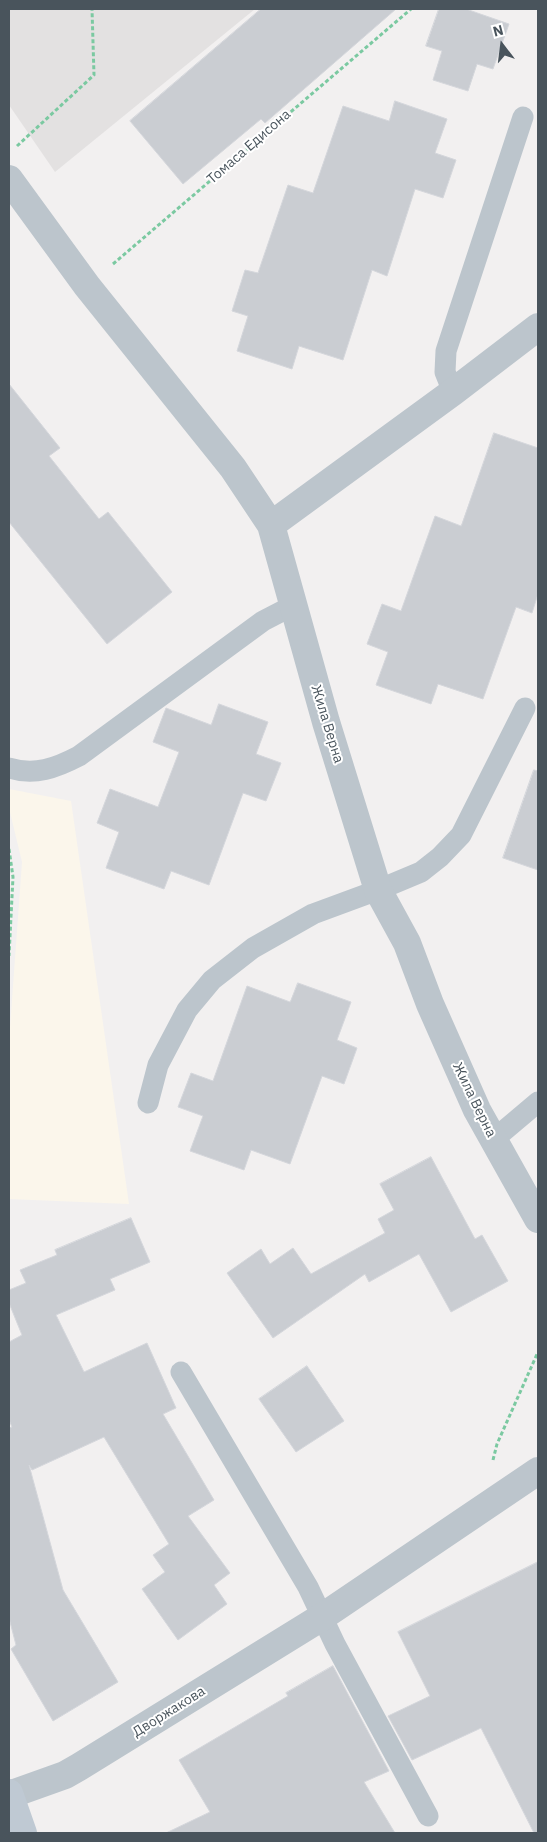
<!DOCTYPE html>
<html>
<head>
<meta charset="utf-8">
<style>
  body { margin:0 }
  #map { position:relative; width:547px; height:1842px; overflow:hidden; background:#f2f0f0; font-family:"IBM Plex Sans",sans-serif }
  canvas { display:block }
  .frame { position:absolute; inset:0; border:10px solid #49545c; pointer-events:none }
  .north { position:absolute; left:477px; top:20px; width:50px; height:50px; -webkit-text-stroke:4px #fff; paint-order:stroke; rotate:345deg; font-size:14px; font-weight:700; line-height:20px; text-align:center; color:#49545c }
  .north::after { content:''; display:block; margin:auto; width:18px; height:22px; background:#49545c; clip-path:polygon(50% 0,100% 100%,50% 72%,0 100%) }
</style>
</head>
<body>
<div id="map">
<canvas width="547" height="1842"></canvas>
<div class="frame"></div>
<div class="north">N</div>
</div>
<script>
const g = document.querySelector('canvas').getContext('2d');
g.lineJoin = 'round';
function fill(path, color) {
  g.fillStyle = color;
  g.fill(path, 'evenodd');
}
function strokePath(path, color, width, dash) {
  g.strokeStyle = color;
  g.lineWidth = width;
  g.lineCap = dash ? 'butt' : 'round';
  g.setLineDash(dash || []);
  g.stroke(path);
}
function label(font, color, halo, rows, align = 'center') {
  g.font = font + ' "IBM Plex Sans",sans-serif';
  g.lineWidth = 4;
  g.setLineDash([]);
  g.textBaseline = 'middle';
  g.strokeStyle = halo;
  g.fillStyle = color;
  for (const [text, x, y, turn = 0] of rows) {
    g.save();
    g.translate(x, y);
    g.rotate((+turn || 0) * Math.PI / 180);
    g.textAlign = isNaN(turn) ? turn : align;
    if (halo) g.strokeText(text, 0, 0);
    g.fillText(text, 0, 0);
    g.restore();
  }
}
fill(new Path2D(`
  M 9,789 L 71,801 L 129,1204 L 9,1199 L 9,1041 L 22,862 L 9,808 Z`), '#fbf6eb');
fill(new Path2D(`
  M 9,9 L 255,9 L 55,172 L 9,105 Z`), '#e3e1e1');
const building = new Path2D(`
  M 261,9 L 396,9 L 265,123 L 261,119 L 183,184 L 130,121 Z
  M 439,9 L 466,9 L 509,24 L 493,69 L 477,64 L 468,91 L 433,80 L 442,51 L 426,46 Z
  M 395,101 L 447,119 L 435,153 L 456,160 L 443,198 L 415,189 L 387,276 L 372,270 L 343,360 L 299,346 L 292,369 L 237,351 L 248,316 L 232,311 L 245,270 L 258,273 L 288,185 L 313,193 L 343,106 L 389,121 Z
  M 9,384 L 60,448 L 49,456 L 99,519 L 108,512 L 172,592 L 107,644 L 9,522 Z
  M 494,433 L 538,448 L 538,594 L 532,613 L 516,607 L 483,699 L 438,684 L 431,704 L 376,685 L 388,652 L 367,644 L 382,604 L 401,611 L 435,516 L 461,526 Z
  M 219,704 L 268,722 L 256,754 L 281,763 L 266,801 L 243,793 L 209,885 L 171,871 L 164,889 L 106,868 L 119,832 L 97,823 L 110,789 L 158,807 L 179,752 L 153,742 L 166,708 L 211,725 Z
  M 534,770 L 538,771 L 538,870 L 503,858 Z
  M 298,983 L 351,1002 L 337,1040 L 357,1048 L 344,1084 L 322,1076 L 290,1164 L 251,1150 L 244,1170 L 190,1151 L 203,1116 L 178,1107 L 191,1073 L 213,1081 L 247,986 L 290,1002 Z
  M 431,1157 L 475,1239 L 482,1235 L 508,1281 L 451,1312 L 419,1254 L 369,1282 L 365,1274 L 273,1338 L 227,1273 L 261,1249 L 270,1264 L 293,1248 L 311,1274 L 385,1233 L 378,1219 L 394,1210 L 380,1184 Z
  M 131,1218 L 150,1262 L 110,1279 L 115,1290 L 56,1315 L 84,1372 L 147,1343 L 176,1408 L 163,1414 L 214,1500 L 188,1516 L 230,1573 L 214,1585 L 227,1604 L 178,1640 L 142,1589 L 165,1572 L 153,1555 L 169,1544 L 104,1437 L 32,1470 L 29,1465 L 63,1590 L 118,1682 L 53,1721 L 11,1649 L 16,1645 L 9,1618 L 9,1428 L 12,1427 L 9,1420 L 9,1342 L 22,1335 L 9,1303 L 9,1290 L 26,1283 L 20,1270 L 57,1255 L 55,1250 Z
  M 307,1366 L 344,1421 L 296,1452 L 259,1399 Z
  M 538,1562 L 538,1833 L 534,1833 L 481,1728 L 412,1760 L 388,1716 L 430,1696 L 398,1632 Z
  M 333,1666 L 389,1771 L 364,1782 L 395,1833 L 166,1833 L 210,1812 L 179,1760 L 288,1696 L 286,1693 Z`);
fill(building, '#cacdd2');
strokePath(building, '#d4d6db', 1);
strokePath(new Path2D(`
  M 17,146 L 94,75 L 92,9
  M 113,264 L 411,9
  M 9,849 L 13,877 L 9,956
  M 493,1460 L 497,1444 L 538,1352`), '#7bc9a1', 3, [4, 2.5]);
strokePath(new Path2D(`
  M 453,392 L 445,372 L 446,351 L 523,117
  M 9,768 C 35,776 56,768 79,756 L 263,621 L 292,606
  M 148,1103 L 158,1065 L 187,1010 L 212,980 L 253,948 L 313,914 L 378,890 L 421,872 L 440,857 L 461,835 L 525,708
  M 493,1140 L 538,1102
  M 181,1372 L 308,1587 L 335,1644 L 428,1816`), '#bcc5cc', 21);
strokePath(new Path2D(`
  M 9,179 L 87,286 L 233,468 L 271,525 L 326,722 L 378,890 L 407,943 L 430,1004 L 477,1110 L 538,1219
  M 271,525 L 453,392 L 538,327
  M 9,1795 L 65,1775 L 79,1767 L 322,1617 L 538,1471`), '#bcc5cc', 28);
strokePath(new Path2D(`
  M 9,1793 L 23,1833`), '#bfc9d3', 28);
label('14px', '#49545c', '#fff', [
  ["Томаса Едисона",249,147,-41],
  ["Жила Верна",327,724,73],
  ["Жила Верна",474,1100,64],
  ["Дворжакова",169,1712,-32]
]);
</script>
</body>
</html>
